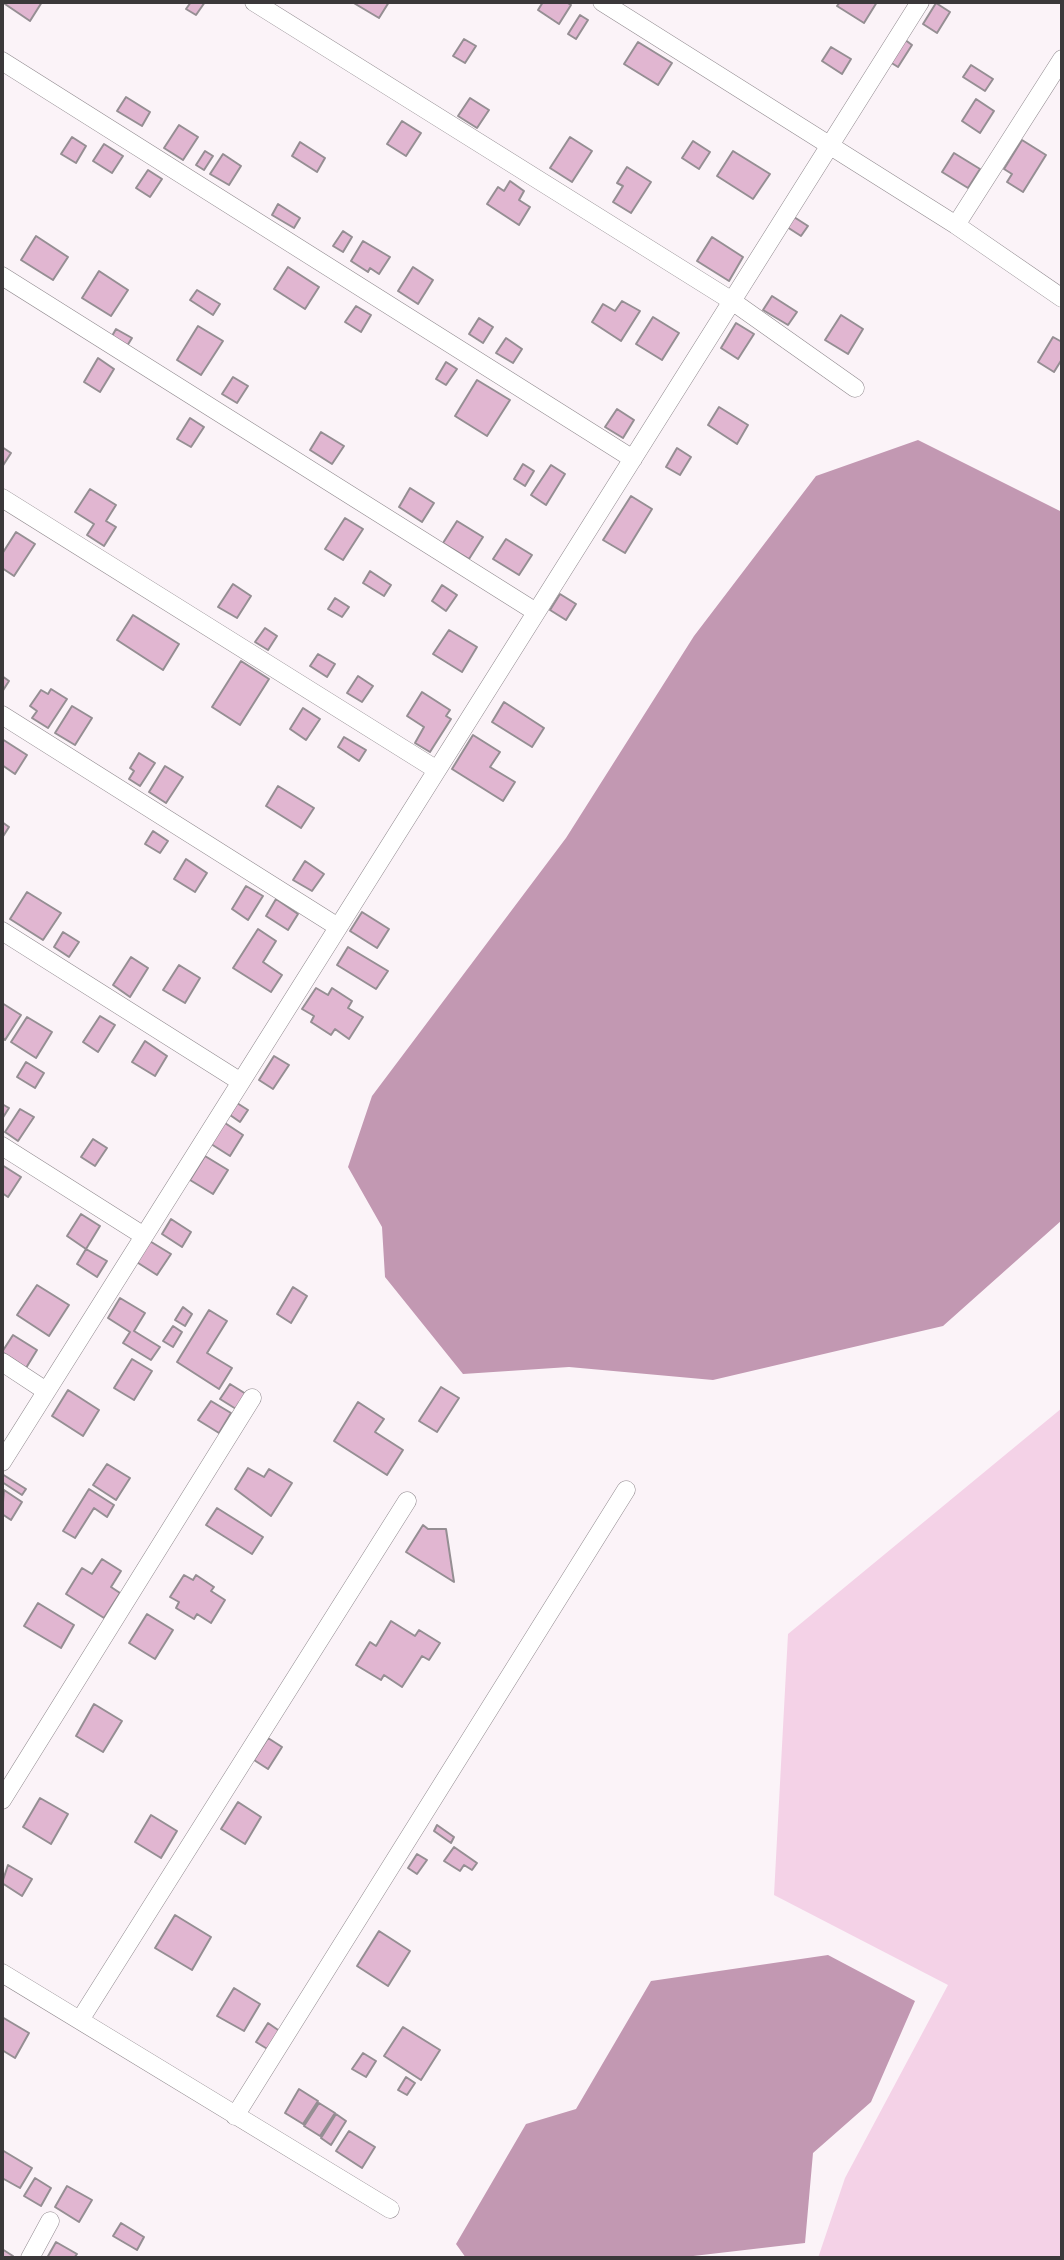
<!DOCTYPE html>
<html>
<head>
<meta charset="utf-8">
<style>
  body { margin:0 }
  #map { position:relative; width:1064px; height:2260px; overflow:hidden; background:#fbf3f8; font-family:Commissioner,sans-serif }
  canvas { display:block }
  .frame { position:absolute; inset:0; border:4px solid #3b383a; pointer-events:none }
</style>
</head>
<body>
<div id="map">
<canvas width="1064" height="2260"></canvas>
<div class="frame"></div>
</div>
<script>
const g = document.querySelector('canvas').getContext('2d');
g.lineJoin = 'round';
function fill(path, color) {
  g.fillStyle = color;
  g.fill(path, 'evenodd');
}
function strokePath(path, color, width, dash) {
  g.strokeStyle = color;
  g.lineWidth = width;
  g.lineCap = dash ? 'butt' : 'round';
  g.setLineDash(dash || []);
  g.stroke(path);
}
fill(new Path2D(`
  M 1062,1408 L 1062,2258 L 818,2258 L 845,2178 L 948,1985 L 774,1895 L 788,1634 Z`), '#f4d2e7');
fill(new Path2D(`
  M 918,440 L 1062,512 L 1062,1220 L 943,1326 L 713,1380 L 569,1367 L 463,1374 L 385,1277 L 382,1227 L 348,1167 L 372,1096 L 566,838 L 694,636 L 816,476 Z
  M 828,1955 L 915,2001 L 871,2102 L 813,2153 L 805,2243 L 676,2258 L 466,2258 L 456,2244 L 526,2124 L 576,2109 L 651,1981 Z`), '#c298b2');
const building = new Path2D(`
  M 2,2 L 42,2 L 30,21 Z
  M 191,2 L 205,2 L 196,15 L 186,9 Z
  M 352,2 L 389,2 L 379,18 Z
  M 543,2 L 566,2 L 571,5 L 559,24 L 538,10 Z
  M 840,2 L 877,2 L 864,23 L 837,6 Z
  M 936,3 L 950,12 L 937,33 L 923,24 Z
  M 580,15 L 588,20 L 576,39 L 568,34 Z
  M 464,39 L 476,46 L 465,63 L 453,56 Z
  M 904,39 L 912,45 L 898,67 L 890,62 Z
  M 638,42 L 672,63 L 658,85 L 624,64 Z
  M 831,47 L 851,59 L 842,74 L 822,61 Z
  M 971,65 L 993,79 L 985,91 L 963,77 Z
  M 126,97 L 150,112 L 142,126 L 117,111 Z
  M 470,98 L 489,110 L 477,128 L 458,116 Z
  M 976,99 L 994,111 L 980,133 L 962,121 Z
  M 402,121 L 421,133 L 406,156 L 387,144 Z
  M 179,125 L 198,137 L 183,160 L 164,148 Z
  M 72,137 L 86,146 L 76,163 L 61,154 Z
  M 570,137 L 592,151 L 572,182 L 550,168 Z
  M 1022,140 L 1046,155 L 1023,192 L 1007,182 L 1012,174 L 1004,169 Z
  M 693,141 L 710,152 L 699,169 L 682,158 Z
  M 300,142 L 325,158 L 317,172 L 292,156 Z
  M 104,144 L 123,156 L 112,173 L 93,161 Z
  M 205,151 L 213,156 L 204,170 L 196,165 Z
  M 733,151 L 770,174 L 753,199 L 717,176 Z
  M 954,153 L 980,169 L 968,188 L 942,172 Z
  M 223,154 L 241,166 L 229,185 L 210,174 Z
  M 627,167 L 651,182 L 631,213 L 613,202 L 623,186 L 617,183 Z
  M 148,170 L 162,179 L 150,197 L 136,188 Z
  M 510,181 L 524,191 L 519,200 L 530,207 L 519,225 L 487,204 L 498,187 L 504,191 Z
  M 278,204 L 300,218 L 294,228 L 272,215 Z
  M 794,217 L 808,226 L 801,236 L 787,227 Z
  M 343,231 L 352,237 L 343,252 L 333,246 Z
  M 36,236 L 68,257 L 53,280 L 21,260 Z
  M 712,237 L 743,257 L 729,281 L 697,261 Z
  M 363,241 L 390,257 L 379,274 L 370,268 L 368,272 L 351,261 Z
  M 288,267 L 319,287 L 305,309 L 274,289 Z
  M 413,267 L 433,280 L 418,304 L 398,291 Z
  M 99,271 L 128,290 L 111,316 L 82,298 Z
  M 197,290 L 220,304 L 213,315 L 190,300 Z
  M 772,296 L 797,312 L 788,325 L 763,310 Z
  M 622,301 L 640,311 L 621,341 L 592,322 L 603,304 L 615,311 Z
  M 356,306 L 371,315 L 361,332 L 345,322 Z
  M 841,315 L 863,329 L 848,354 L 825,340 Z
  M 653,317 L 679,333 L 662,360 L 636,344 Z
  M 479,318 L 493,327 L 483,343 L 469,334 Z
  M 736,323 L 754,334 L 738,359 L 721,348 Z
  M 198,326 L 223,341 L 201,375 L 177,360 Z
  M 116,329 L 132,338 L 127,346 L 112,336 Z
  M 1053,337 L 1062,342 L 1062,359 L 1054,372 L 1038,362 Z
  M 506,338 L 522,349 L 513,363 L 496,353 Z
  M 98,358 L 114,369 L 100,392 L 84,382 Z
  M 446,362 L 457,369 L 446,385 L 436,379 Z
  M 233,377 L 248,386 L 237,403 L 222,394 Z
  M 477,380 L 510,400 L 487,436 L 455,416 Z
  M 719,407 L 748,425 L 737,444 L 708,425 Z
  M 617,409 L 634,420 L 623,438 L 605,427 Z
  M 190,418 L 204,427 L 191,447 L 177,439 Z
  M 321,432 L 344,446 L 332,464 L 310,450 Z
  M 2,447 L 11,453 L 2,467 Z
  M 677,448 L 691,457 L 680,475 L 666,467 Z
  M 523,464 L 534,471 L 525,486 L 514,479 Z
  M 551,465 L 565,474 L 546,505 L 531,495 Z
  M 410,488 L 434,503 L 422,522 L 399,507 Z
  M 90,489 L 116,505 L 106,521 L 116,527 L 104,546 L 87,535 L 94,524 L 75,512 Z
  M 631,496 L 652,509 L 625,553 L 603,540 Z
  M 345,518 L 363,529 L 343,560 L 325,549 Z
  M 457,521 L 483,537 L 469,559 L 443,543 Z
  M 16,532 L 35,544 L 14,576 L 2,568 L 2,554 Z
  M 506,539 L 532,555 L 519,575 L 493,559 Z
  M 370,571 L 391,585 L 384,596 L 363,583 Z
  M 233,584 L 251,596 L 237,618 L 218,607 Z
  M 442,585 L 457,595 L 446,611 L 432,601 Z
  M 560,594 L 576,604 L 566,620 L 550,610 Z
  M 335,598 L 349,607 L 342,617 L 328,609 Z
  M 133,615 L 179,644 L 163,670 L 117,640 Z
  M 265,628 L 277,636 L 268,650 L 255,642 Z
  M 449,630 L 477,647 L 462,672 L 433,654 Z
  M 318,654 L 335,664 L 327,677 L 310,666 Z
  M 241,661 L 269,679 L 240,725 L 212,707 Z
  M 2,676 L 9,681 L 2,692 Z
  M 358,676 L 373,686 L 362,702 L 347,693 Z
  M 51,689 L 67,699 L 48,728 L 32,718 L 37,711 L 30,706 L 41,690 L 48,694 Z
  M 422,692 L 450,710 L 446,716 L 451,719 L 430,752 L 415,743 L 424,727 L 407,716 Z
  M 504,702 L 544,728 L 532,747 L 492,722 Z
  M 72,706 L 92,718 L 75,745 L 55,733 Z
  M 303,708 L 320,719 L 306,740 L 290,729 Z
  M 473,735 L 500,752 L 490,767 L 515,782 L 503,801 L 452,769 Z
  M 344,737 L 366,750 L 359,761 L 338,747 Z
  M 2,739 L 27,755 L 15,774 L 2,765 Z
  M 139,753 L 155,763 L 140,786 L 129,779 L 134,771 L 130,768 Z
  M 165,766 L 183,777 L 166,803 L 149,792 Z
  M 278,786 L 314,808 L 301,828 L 266,806 Z
  M 2,822 L 9,827 L 2,838 Z
  M 153,831 L 168,841 L 160,853 L 145,844 Z
  M 186,859 L 207,873 L 195,892 L 174,879 Z
  M 305,861 L 324,874 L 312,891 L 293,880 Z
  M 246,886 L 263,896 L 248,920 L 232,909 Z
  M 27,892 L 61,913 L 43,940 L 10,919 Z
  M 276,899 L 298,914 L 288,930 L 266,916 Z
  M 362,912 L 389,929 L 377,948 L 350,931 Z
  M 258,929 L 276,941 L 263,962 L 282,975 L 271,992 L 233,968 Z
  M 63,932 L 79,942 L 69,957 L 54,947 Z
  M 348,947 L 388,971 L 376,989 L 337,965 Z
  M 131,957 L 148,968 L 130,997 L 113,985 Z
  M 179,965 L 200,978 L 185,1003 L 163,990 Z
  M 316,988 L 328,995 L 332,988 L 352,1001 L 348,1008 L 363,1017 L 349,1039 L 335,1029 L 331,1035 L 311,1022 L 314,1016 L 302,1009 Z
  M 2,1003 L 21,1015 L 5,1040 L 2,1037 Z
  M 100,1016 L 115,1025 L 98,1052 L 83,1042 Z
  M 27,1017 L 52,1032 L 36,1058 L 11,1042 Z
  M 145,1041 L 167,1056 L 155,1076 L 132,1062 Z
  M 274,1056 L 289,1065 L 273,1089 L 259,1080 Z
  M 26,1062 L 44,1073 L 35,1088 L 17,1077 Z
  M 237,1103 L 248,1110 L 240,1122 L 230,1115 Z
  M 2,1104 L 9,1108 L 2,1119 Z
  M 20,1109 L 34,1117 L 18,1141 L 5,1132 Z
  M 222,1121 L 243,1135 L 230,1156 L 208,1142 Z
  M 93,1139 L 107,1148 L 95,1166 L 81,1157 Z
  M 205,1156 L 228,1170 L 213,1194 L 190,1180 Z
  M 2,1165 L 21,1177 L 8,1197 L 2,1193 Z
  M 81,1214 L 100,1226 L 86,1249 L 67,1236 Z
  M 171,1219 L 191,1232 L 182,1247 L 162,1234 Z
  M 148,1240 L 171,1254 L 157,1275 L 135,1261 Z
  M 86,1249 L 107,1261 L 97,1277 L 77,1264 Z
  M 37,1285 L 69,1305 L 49,1336 L 17,1315 Z
  M 293,1287 L 307,1296 L 291,1323 L 277,1314 Z
  M 120,1298 L 145,1313 L 134,1331 L 160,1347 L 151,1360 L 123,1343 L 130,1332 L 108,1318 Z
  M 183,1307 L 192,1314 L 185,1326 L 175,1320 Z
  M 209,1310 L 227,1321 L 207,1353 L 232,1368 L 219,1389 L 177,1362 Z
  M 173,1326 L 182,1332 L 173,1347 L 163,1341 Z
  M 13,1335 L 37,1350 L 26,1368 L 2,1352 Z
  M 132,1359 L 152,1371 L 134,1400 L 114,1388 Z
  M 230,1384 L 246,1394 L 236,1409 L 220,1399 Z
  M 441,1387 L 459,1398 L 437,1432 L 419,1421 Z
  M 68,1390 L 99,1410 L 83,1436 L 52,1416 Z
  M 211,1401 L 231,1413 L 219,1433 L 198,1420 Z
  M 358,1402 L 384,1419 L 375,1432 L 403,1450 L 387,1475 L 334,1441 Z
  M 107,1464 L 130,1478 L 116,1500 L 93,1485 Z
  M 248,1468 L 264,1477 L 269,1469 L 292,1483 L 271,1516 L 235,1489 Z
  M 2,1474 L 26,1489 L 22,1495 L 2,1482 Z
  M 89,1489 L 114,1505 L 107,1517 L 94,1508 L 75,1538 L 63,1531 Z
  M 4,1490 L 22,1502 L 11,1520 L 2,1514 Z
  M 217,1508 L 263,1537 L 252,1554 L 206,1525 Z
  M 423,1525 L 428,1529 L 446,1529 L 454,1582 L 406,1552 Z
  M 102,1559 L 121,1571 L 111,1587 L 120,1593 L 104,1618 L 66,1594 L 82,1568 L 92,1574 Z
  M 184,1575 L 193,1580 L 196,1575 L 214,1587 L 211,1591 L 225,1600 L 211,1623 L 197,1614 L 194,1619 L 176,1608 L 179,1602 L 170,1597 Z
  M 38,1603 L 74,1625 L 61,1648 L 24,1626 Z
  M 147,1614 L 173,1630 L 155,1659 L 129,1643 Z
  M 391,1621 L 415,1636 L 419,1630 L 440,1643 L 429,1660 L 422,1656 L 402,1687 L 384,1675 L 381,1680 L 356,1665 L 370,1642 L 376,1646 Z
  M 94,1704 L 122,1721 L 103,1752 L 76,1736 Z
  M 268,1738 L 282,1747 L 268,1769 L 254,1760 Z
  M 40,1798 L 68,1814 L 51,1844 L 23,1827 Z
  M 238,1802 L 261,1817 L 245,1844 L 221,1829 Z
  M 151,1815 L 177,1831 L 161,1858 L 135,1842 Z
  M 437,1825 L 454,1837 L 451,1843 L 434,1831 Z
  M 454,1847 L 477,1863 L 472,1870 L 464,1865 L 460,1871 L 444,1861 Z
  M 417,1854 L 427,1860 L 417,1874 L 408,1868 Z
  M 8,1865 L 32,1879 L 22,1896 L 2,1883 Z
  M 175,1915 L 211,1937 L 192,1970 L 155,1948 Z
  M 379,1931 L 410,1951 L 388,1986 L 357,1966 Z
  M 234,1988 L 260,2004 L 244,2031 L 217,2016 Z
  M 2,2017 L 29,2033 L 15,2058 L 2,2050 Z
  M 268,2023 L 281,2032 L 269,2050 L 256,2042 Z
  M 403,2027 L 440,2050 L 421,2080 L 384,2056 Z
  M 363,2053 L 376,2061 L 366,2077 L 352,2069 Z
  M 406,2077 L 415,2083 L 407,2095 L 398,2090 Z
  M 299,2089 L 318,2101 L 303,2124 L 285,2113 Z
  M 319,2103 L 335,2113 L 320,2136 L 304,2126 Z
  M 336,2114 L 346,2121 L 331,2145 L 321,2138 Z
  M 349,2131 L 375,2147 L 362,2168 L 336,2151 Z
  M 2,2150 L 32,2168 L 20,2188 L 2,2178 Z
  M 35,2178 L 51,2188 L 41,2206 L 24,2196 Z
  M 67,2186 L 92,2200 L 79,2222 L 55,2207 Z
  M 121,2223 L 144,2237 L 137,2250 L 113,2236 Z
  M 56,2242 L 77,2254 L 74,2258 L 47,2258 Z
  M 2,2249 L 13,2256 L 12,2258 L 2,2258 Z`);
fill(building, '#e1b6d1');
strokePath(building, '#958e93', 2);
const street = new Path2D(`
  M 254,2 L 732,301 L 855,388
  M 602,2 L 956,225 L 1062,298
  M 2,61 L 633,459
  M 956,225 L 1062,59
  M 2,276 L 536,612
  M 2,498 L 437,770
  M 2,715 L 338,927
  M 2,931 L 241,1082
  M 2,1146 L 144,1236
  M 2,1362 L 46,1391
  M 2,1462 L 920,2
  M 2,1800 L 252,1398
  M 2,1973 L 390,2209
  M 80,2020 L 407,1501
  M 235,2116 L 626,1490
  M 30,2258 L 50,2221`);
strokePath(street, '#8f888d', 19);
strokePath(street, '#fff', 18);
</script>
</body>
</html>
